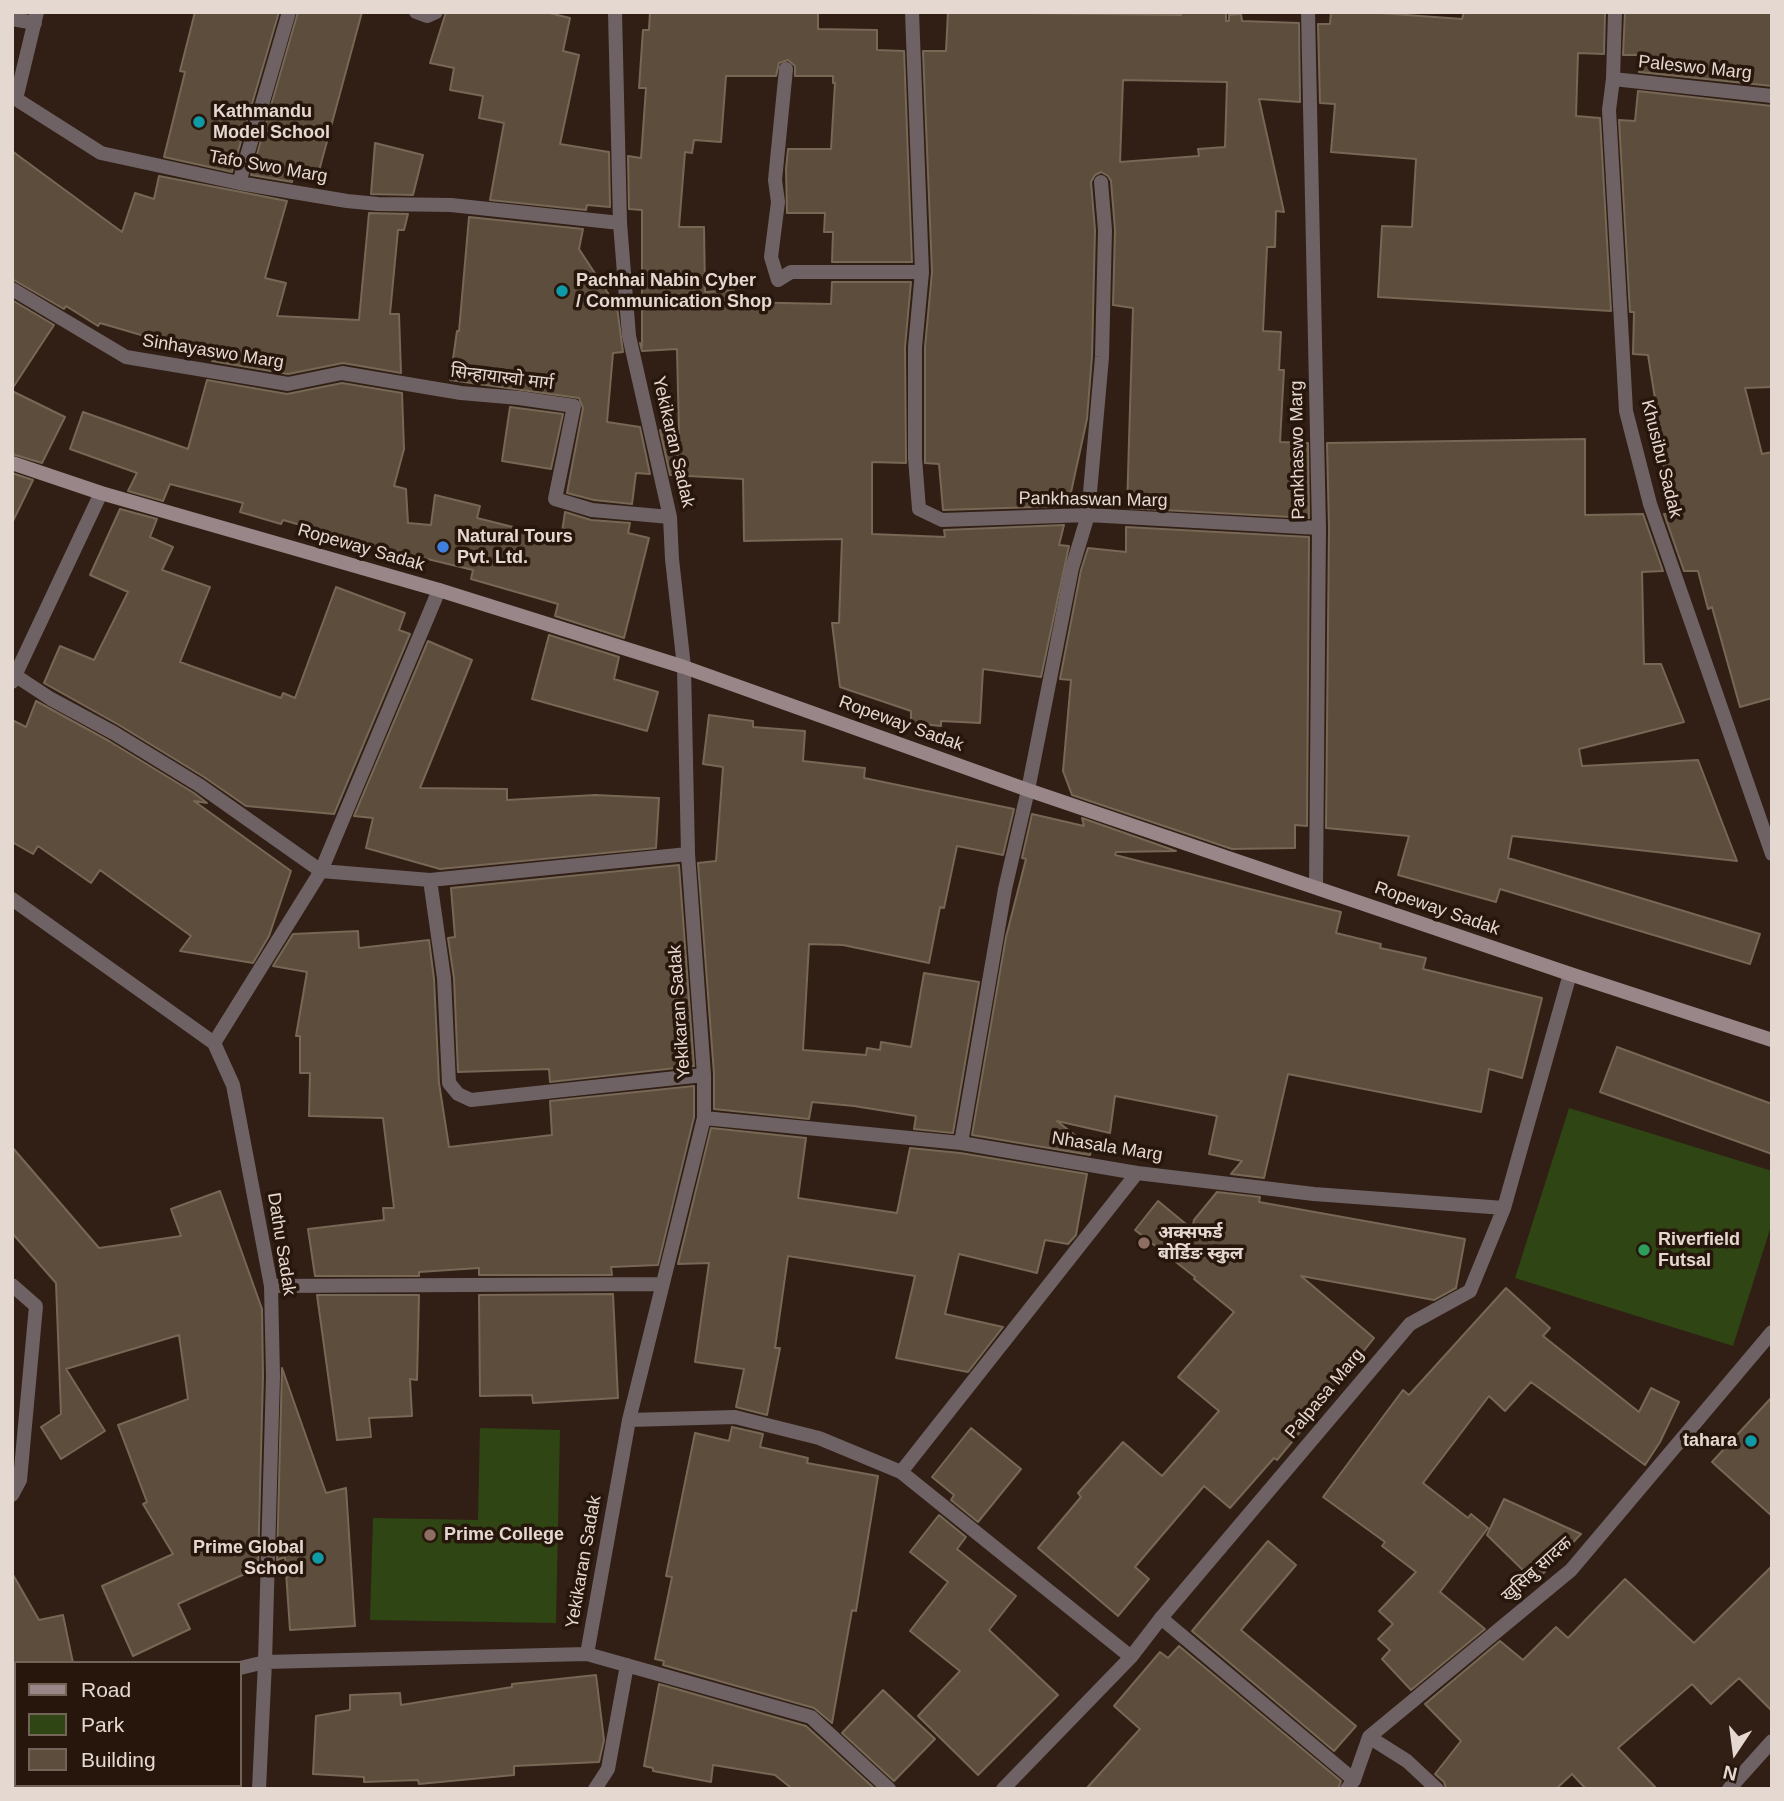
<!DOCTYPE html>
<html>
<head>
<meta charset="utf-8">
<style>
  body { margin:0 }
  #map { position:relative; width:1784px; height:1801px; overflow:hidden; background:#311f15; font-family:Helvetica,sans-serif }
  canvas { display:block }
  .frame { position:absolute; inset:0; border:14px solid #e5d8d1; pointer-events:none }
  .legend { position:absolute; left:14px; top:1661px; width:228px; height:126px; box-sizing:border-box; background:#27160b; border:2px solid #73645a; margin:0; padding:9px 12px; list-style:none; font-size:21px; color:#e5d8d1 }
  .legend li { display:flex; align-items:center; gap:14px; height:35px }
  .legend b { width:35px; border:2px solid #73645a }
  .north { position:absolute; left:1700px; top:1717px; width:70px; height:70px; -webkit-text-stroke:5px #27160b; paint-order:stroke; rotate:193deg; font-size:19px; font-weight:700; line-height:28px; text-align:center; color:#e5d8d1 }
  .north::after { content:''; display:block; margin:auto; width:24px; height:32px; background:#e5d8d1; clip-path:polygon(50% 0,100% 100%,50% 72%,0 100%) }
</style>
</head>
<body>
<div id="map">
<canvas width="1784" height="1801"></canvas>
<div class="frame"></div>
<ul class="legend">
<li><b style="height:9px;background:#988688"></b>Road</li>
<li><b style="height:19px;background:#2f4514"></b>Park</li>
<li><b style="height:19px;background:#5d4d3d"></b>Building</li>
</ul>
<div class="north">N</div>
</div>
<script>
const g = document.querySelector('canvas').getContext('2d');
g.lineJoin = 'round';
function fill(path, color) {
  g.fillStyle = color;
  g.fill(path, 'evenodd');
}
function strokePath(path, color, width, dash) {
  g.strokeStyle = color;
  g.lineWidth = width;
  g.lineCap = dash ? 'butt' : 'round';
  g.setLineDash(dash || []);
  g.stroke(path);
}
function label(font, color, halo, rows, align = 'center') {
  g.font = font + ' Helvetica,"Noto Sans Devanagari",sans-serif';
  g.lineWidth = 7;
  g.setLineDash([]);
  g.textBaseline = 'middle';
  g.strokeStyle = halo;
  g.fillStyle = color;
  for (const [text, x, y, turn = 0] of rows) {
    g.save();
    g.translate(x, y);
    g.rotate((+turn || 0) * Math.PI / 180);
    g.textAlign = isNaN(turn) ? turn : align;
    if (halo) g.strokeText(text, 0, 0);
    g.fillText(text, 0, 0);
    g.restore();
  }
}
fill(new Path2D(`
  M 1569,1108 L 1772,1171 L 1772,1223 L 1733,1346 L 1515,1278 Z
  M 480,1428 L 560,1430 L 556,1623 L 370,1620 L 373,1518 L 478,1520 Z`), '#2f4514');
const building = new Path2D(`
  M 195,12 L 279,12 L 232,172 L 164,157 L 185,72 L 180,71 Z
  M 298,12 L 362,12 L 316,182 L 293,176 L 292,182 L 251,175 Z
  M 446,12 L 545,12 L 570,18 L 563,51 L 579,55 L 560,144 L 609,152 L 610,207 L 587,205 L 586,210 L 490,200 L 504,123 L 479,118 L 483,96 L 450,90 L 454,68 L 430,63 Z
  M 650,12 L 818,12 L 818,29 L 877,30 L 877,50 L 904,51 L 912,262 L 832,262 L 833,232 L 824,232 L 825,213 L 787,213 L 786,169 L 788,149 L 831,149 L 835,83 L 833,83 L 833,76 L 795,76 L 795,66 L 788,60 L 779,63 L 776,76 L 726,76 L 721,142 L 694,140 L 692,153 L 685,152 L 679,227 L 704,227 L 705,292 L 734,290 L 734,302 L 831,304 L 832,282 L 911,282 L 905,347 L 906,463 L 872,462 L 872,534 L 945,537 L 944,530 L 1064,525 L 1059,545 L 1069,546 L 1041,677 L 983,669 L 980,723 L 941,721 L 941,726 L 911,723 L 911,711 L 840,687 L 832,623 L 839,623 L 842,539 L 744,541 L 743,479 L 670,475 L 660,430 L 679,433 L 677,349 L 642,351 L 640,343 L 642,346 L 642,210 L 629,209 L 628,156 L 641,158 L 646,88 L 639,88 L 643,30 L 649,30 Z
  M 948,12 L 1181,15 L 1181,12 L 1226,12 L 1226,21 L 1229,21 L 1229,15 L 1241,14 L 1242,21 L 1299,23 L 1300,102 L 1259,99 L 1284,212 L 1276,211 L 1275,247 L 1267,247 L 1263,331 L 1281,332 L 1279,370 L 1284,370 L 1280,442 L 1308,443 L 1309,518 L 1127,508 L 1133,308 L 1113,305 L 1115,230 L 1111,181 L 1108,176 L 1101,172 L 1095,175 L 1091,182 L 1095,230 L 1092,356 L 1087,419 L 1068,506 L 943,510 L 939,464 L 925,463 L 925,347 L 932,272 L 923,51 L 946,51 ZM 1123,80 L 1227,82 L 1225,147 L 1198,149 L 1199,156 L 1120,162 Z
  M 1331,12 L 1366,12 L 1462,19 L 1464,12 L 1605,12 L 1604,54 L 1578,53 L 1576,116 L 1600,118 L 1611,311 L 1378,297 L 1382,226 L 1412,227 L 1416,159 L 1331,152 L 1335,104 L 1320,103 L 1318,24 L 1330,24 Z
  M 1625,12 L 1772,12 L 1772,86 L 1639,72 L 1641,55 L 1623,55 Z
  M 1638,91 L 1772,106 L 1772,387 L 1745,388 L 1762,454 L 1772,452 L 1772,698 L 1740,707 L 1712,607 L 1708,609 L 1698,571 L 1684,571 L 1664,514 L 1677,514 L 1655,437 L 1661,436 L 1648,355 L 1633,354 L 1634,312 L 1630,312 L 1619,120 L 1635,121 Z
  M 375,143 L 423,155 L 413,195 L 371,194 Z
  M 12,151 L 122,232 L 135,193 L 154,199 L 159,176 L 287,201 L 265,278 L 286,283 L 277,316 L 359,320 L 369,213 L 408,214 L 404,230 L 398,230 L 390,314 L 399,314 L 401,373 L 343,363 L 288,374 L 212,361 L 213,356 L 100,323 L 98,326 L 66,306 L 64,309 L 12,279 Z
  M 469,217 L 583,229 L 579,249 L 617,307 L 623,352 L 613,353 L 607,422 L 640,427 L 650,474 L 636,473 L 632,504 L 594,500 L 567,493 L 583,408 L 579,398 L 450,380 L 457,331 L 459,331 Z
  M 12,300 L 54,325 L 12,389 Z
  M 207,380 L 287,394 L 342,383 L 402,393 L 404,449 L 394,486 L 406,489 L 408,523 L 431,525 L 435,495 L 480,506 L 477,518 L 561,539 L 565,512 L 591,520 L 630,523 L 628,533 L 649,538 L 624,638 L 555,616 L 558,604 L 471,579 L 473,570 L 332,536 L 332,534 L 283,520 L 281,524 L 240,512 L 243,503 L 170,484 L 163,501 L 128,491 L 137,473 L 70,449 L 83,412 L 188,449 Z
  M 12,391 L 65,417 L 42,463 L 12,454 Z
  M 510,407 L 563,414 L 551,469 L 502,461 Z
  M 1585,439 L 1585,515 L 1643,514 L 1663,571 L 1642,572 L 1644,664 L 1661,664 L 1684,722 L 1579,749 L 1582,766 L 1698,760 L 1737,861 L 1512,836 L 1508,858 L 1760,934 L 1750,964 L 1500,889 L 1496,902 L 1398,875 L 1409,836 L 1326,828 L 1329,528 L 1327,443 Z
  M 12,473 L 33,480 L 12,523 Z
  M 120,509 L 157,519 L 150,537 L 173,547 L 162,570 L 210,587 L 180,662 L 281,698 L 283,693 L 295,698 L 336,587 L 405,613 L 399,630 L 410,634 L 334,814 L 246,806 L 204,777 L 119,725 L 44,683 L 60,646 L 94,660 L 128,592 L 90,575 Z
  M 1126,527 L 1309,537 L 1307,826 L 1295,825 L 1295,848 L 1232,849 L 1072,795 L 1063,771 L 1071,680 L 1060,679 L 1081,570 L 1088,548 L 1126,552 Z
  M 549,635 L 619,657 L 614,679 L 658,692 L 647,731 L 532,699 Z
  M 428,641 L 472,660 L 420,788 L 507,789 L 507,800 L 595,795 L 659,798 L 656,848 L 440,869 L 366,848 L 373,818 L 354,816 Z
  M 36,701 L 109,741 L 194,793 L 207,803 L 194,801 L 291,871 L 269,936 L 253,963 L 180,951 L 191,936 L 100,870 L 91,883 L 38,846 L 33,854 L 12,842 L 12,720 L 26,727 Z
  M 709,715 L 753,721 L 753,727 L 805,731 L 803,761 L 865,768 L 864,778 L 1014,809 L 1003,855 L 957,846 L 944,908 L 940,907 L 929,963 L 843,945 L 809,944 L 803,1050 L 866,1055 L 867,1048 L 880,1050 L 881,1042 L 911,1047 L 924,973 L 979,982 L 953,1133 L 914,1129 L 916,1116 L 854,1106 L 812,1102 L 809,1119 L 714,1109 L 714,1074 L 698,863 L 716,861 L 723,767 L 703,764 Z
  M 1032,814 L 1084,826 L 1082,818 L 1176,851 L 1116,852 L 1115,855 L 1341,912 L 1336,933 L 1381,944 L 1380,948 L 1426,958 L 1423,969 L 1542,998 L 1522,1078 L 1489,1069 L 1481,1112 L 1288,1074 L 1264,1178 L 1231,1174 L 1242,1161 L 1209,1154 L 1217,1116 L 1115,1096 L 1110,1133 L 1057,1121 L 1091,1148 L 1090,1155 L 972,1135 L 1006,937 L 1026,859 L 1022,858 Z
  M 679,865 L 694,1066 L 550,1082 L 549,1069 L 458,1072 L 454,978 L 448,938 L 455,937 L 451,888 Z
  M 358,931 L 359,948 L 429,940 L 434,979 L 439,1083 L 449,1147 L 552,1135 L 550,1101 L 694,1086 L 694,1117 L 658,1265 L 611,1267 L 612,1275 L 479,1275 L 479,1268 L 419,1272 L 419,1276 L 315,1276 L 308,1229 L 384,1220 L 383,1208 L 394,1208 L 383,1118 L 309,1116 L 310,1073 L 300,1073 L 300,1036 L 296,1036 L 307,972 L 273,966 L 293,934 Z
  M 1617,1047 L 1772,1104 L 1772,1154 L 1600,1092 Z
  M 711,1128 L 806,1138 L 798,1198 L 897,1213 L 910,1148 L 960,1153 L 1087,1174 L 1076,1235 L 1068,1244 L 1045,1240 L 1037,1273 L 959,1254 L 945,1314 L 1003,1327 L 968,1372 L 896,1358 L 915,1276 L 788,1256 L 775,1348 L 780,1348 L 767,1415 L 736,1407 L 744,1369 L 695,1362 L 709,1263 L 678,1264 Z
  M 12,1147 L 99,1248 L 181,1236 L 171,1209 L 220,1191 L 262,1309 L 263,1376 L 258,1568 L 178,1604 L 190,1629 L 133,1656 L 102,1586 L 173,1554 L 143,1504 L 147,1502 L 118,1425 L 188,1399 L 179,1335 L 66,1369 L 105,1431 L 61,1459 L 41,1427 L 61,1414 L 56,1283 L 12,1233 Z
  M 1217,1192 L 1260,1197 L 1259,1202 L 1465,1239 L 1456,1288 L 1434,1300 L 1301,1276 L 1374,1338 L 1359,1357 L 1361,1358 L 1277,1460 L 1274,1458 L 1230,1508 L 1204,1486 L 1135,1567 L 1149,1579 L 1118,1616 L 1038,1548 L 1081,1497 L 1078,1493 L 1123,1442 L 1162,1476 L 1219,1411 L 1178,1377 L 1234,1312 L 1194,1279 L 1195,1277 L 1135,1230 L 1158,1201 L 1192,1229 L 1194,1220 Z
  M 1506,1288 L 1550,1328 L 1543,1336 L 1639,1412 L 1651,1388 L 1679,1402 L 1660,1442 L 1645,1465 L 1531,1382 L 1505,1411 L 1489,1396 L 1423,1483 L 1468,1518 L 1471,1514 L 1488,1528 L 1440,1592 L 1485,1629 L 1411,1690 L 1382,1659 L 1390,1650 L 1378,1639 L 1393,1624 L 1379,1611 L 1416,1572 L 1382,1546 L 1385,1542 L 1323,1497 L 1403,1390 L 1409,1395 Z
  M 613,1294 L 618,1398 L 533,1403 L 532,1395 L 480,1396 L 479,1295 Z
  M 317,1295 L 419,1295 L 417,1380 L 410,1379 L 412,1416 L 369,1418 L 371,1437 L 337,1440 Z
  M 282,1368 L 326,1493 L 346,1488 L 355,1626 L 290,1630 L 285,1557 L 277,1560 Z
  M 1772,1397 L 1772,1516 L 1712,1462 Z
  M 732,1427 L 763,1434 L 760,1447 L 808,1458 L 807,1463 L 878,1476 L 856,1611 L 852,1610 L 832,1723 L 814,1708 L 663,1665 L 664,1661 L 655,1659 L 672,1577 L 666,1576 L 695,1433 L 729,1441 Z
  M 971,1428 L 1021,1469 L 978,1522 L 951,1500 L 954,1495 L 932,1477 Z
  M 1504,1499 L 1581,1534 L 1535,1582 L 1487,1535 Z
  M 939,1515 L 966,1537 L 957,1549 L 1016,1596 L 989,1630 L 1058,1695 L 978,1775 L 918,1716 L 960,1671 L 910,1631 L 948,1582 L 910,1552 Z
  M 1268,1541 L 1296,1565 L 1241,1630 L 1356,1726 L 1334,1751 L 1192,1631 Z
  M 1772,1566 L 1772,1711 L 1739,1678 L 1711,1704 L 1692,1684 L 1618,1748 L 1657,1789 L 1586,1789 L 1572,1774 L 1556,1789 L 1446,1789 L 1444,1782 L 1435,1774 L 1461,1741 L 1425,1704 L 1500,1641 L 1523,1660 L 1556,1627 L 1568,1638 L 1625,1579 L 1694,1643 Z
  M 12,1573 L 39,1620 L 63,1615 L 73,1663 L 12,1663 Z
  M 1179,1646 L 1341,1781 L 1338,1789 L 1086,1789 L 1140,1729 L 1114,1706 L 1160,1652 L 1168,1658 Z
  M 596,1675 L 604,1740 L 599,1762 L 514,1766 L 514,1775 L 419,1784 L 418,1780 L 364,1782 L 364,1777 L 313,1774 L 316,1716 L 350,1710 L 350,1695 L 400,1693 L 401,1705 L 512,1687 L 512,1684 Z
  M 659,1684 L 806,1726 L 875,1789 L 789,1789 L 790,1787 L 775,1775 L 713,1765 L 711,1782 L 653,1771 L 653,1768 L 644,1766 Z
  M 883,1690 L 935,1739 L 894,1781 L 842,1733 Z`);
fill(building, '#5d4d3d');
strokePath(building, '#776755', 2);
strokePath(new Path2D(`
  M 1161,1618 L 1354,1780`), '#6e6264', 14);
strokePath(new Path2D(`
  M 37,12 L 16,99 L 101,153 L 239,183 L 347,201 L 378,204 L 451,205 L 620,223
  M 416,12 L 427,16 L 436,12
  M 912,12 L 922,272 L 915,347 L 915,458 L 919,509 L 942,520 L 1088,515 L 1319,528
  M 1308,12 L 1319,528 L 1316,887
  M 1615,12 L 1613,79 L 1609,110 L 1626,411 L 1650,504 L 1772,854
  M 12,19 L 35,23
  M 786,69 L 775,180 L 778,202 L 771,257 L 778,280 L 791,272 L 922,272
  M 1613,79 L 1772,96
  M 239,183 L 289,12
  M 12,289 L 126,357 L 288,384 L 342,373 L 461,393 L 519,398 L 574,406 L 555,499 L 592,510 L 670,517
  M 16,676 L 51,699 L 114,733 L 199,785 L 321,871 L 430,880 L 444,978 L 449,1083 L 458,1094 L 471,1100 L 704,1075
  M 12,682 L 101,493
  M 430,880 L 688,854
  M 12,899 L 214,1043 L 233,1085 L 271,1286 L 273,1376 L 265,1662 L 259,1789
  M 214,1043 L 321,871 L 439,590
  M 704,1118 L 961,1143 L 1137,1173 L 1314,1194 L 1504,1208
  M 961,1143 L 1005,889 L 1028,790 L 1072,568 L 1088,515 L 1102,357 L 1105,230 L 1101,182
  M 12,1285 L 36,1306 L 20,1480 L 12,1495
  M 271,1286 L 662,1284
  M 629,1420 L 735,1417 L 819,1438 L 901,1472 L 1131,1657
  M 901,1472 L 1137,1173
  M 587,1654 L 811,1717 L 889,1789
  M 240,1668 L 265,1662 L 587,1654 L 629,1420 L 704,1118 L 704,1075 L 688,854 L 684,667 L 672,559 L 670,517 L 629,336 L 620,223 L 615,12
  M 1369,1737 L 1407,1761 L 1437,1789
  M 12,1743 L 16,1741
  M 12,1765 L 16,1768
  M 39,1785 L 43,1789
  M 595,1789 L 608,1769 L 627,1665
  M 1003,1789 L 1131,1657 L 1161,1618 L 1410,1324 L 1470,1291 L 1504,1208 L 1570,974
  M 1347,1789 L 1354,1780 L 1369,1737 L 1571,1570 L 1772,1332
  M 1729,1789 L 1772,1741`), '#6e6264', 14);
strokePath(new Path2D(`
  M 12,463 L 101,493 L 439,590 L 684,667 L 1028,790 L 1570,974 L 1772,1040`), '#988688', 14);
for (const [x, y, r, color] of [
  [199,122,7,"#0f9aa8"],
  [562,291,7,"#0f9aa8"],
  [443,547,7,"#3f7fe0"],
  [1144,1243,7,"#8d6e63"],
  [1644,1250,7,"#2e9e5b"],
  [1751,1441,7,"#0f9aa8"],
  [430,1535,7,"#8d6e63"],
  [318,1558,7,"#0f9aa8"]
]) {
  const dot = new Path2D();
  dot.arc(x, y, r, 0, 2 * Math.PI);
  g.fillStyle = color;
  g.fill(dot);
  strokePath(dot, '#27160b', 2.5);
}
label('18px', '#e5d8d1', '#27160b', [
  ["Paleswo Marg",1695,68,6],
  ["Tafo Swo Marg",268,167,10],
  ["Sinhayaswo Marg",213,352,9],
  ["सिन्हायास्वो मार्ग",502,378,7],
  ["Yekikaran Sadak",673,442,77],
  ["Pankhaswo Marg",1298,450,-91],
  ["Khusibu Sadak",1661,459,76],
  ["Pankhaswan Marg",1093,500,1],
  ["Ropeway Sadak",361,548,16],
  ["Ropeway Sadak",901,724,20],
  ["Ropeway Sadak",1437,909,19],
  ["Yekikaran Sadak",680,1012,-94],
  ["Nhasala Marg",1107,1147,9],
  ["Dathu Sadak",281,1244,81],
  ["Palpasa Marg",1325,1394,-50],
  ["Yekikaran Sadak",584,1562,-80],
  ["खुसिबु सादक",1537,1570,-42]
]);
label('bold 18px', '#e5d8d1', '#27160b', [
  ["Kathmandu",213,112],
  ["Model School",213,133],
  ["Pachhai Nabin Cyber",576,281],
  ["/ Communication Shop",576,302],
  ["Natural Tours",457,537],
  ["Pvt. Ltd.",457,558],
  ["अक्सफर्ड",1158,1233],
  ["बोर्डिङ स्कुल",1158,1254],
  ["Riverfield",1658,1240],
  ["Futsal",1658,1261],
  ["tahara",1737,1441,"right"],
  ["Prime College",444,1535],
  ["Prime Global",304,1548,"right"],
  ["School",304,1569,"right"]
], 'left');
</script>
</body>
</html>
